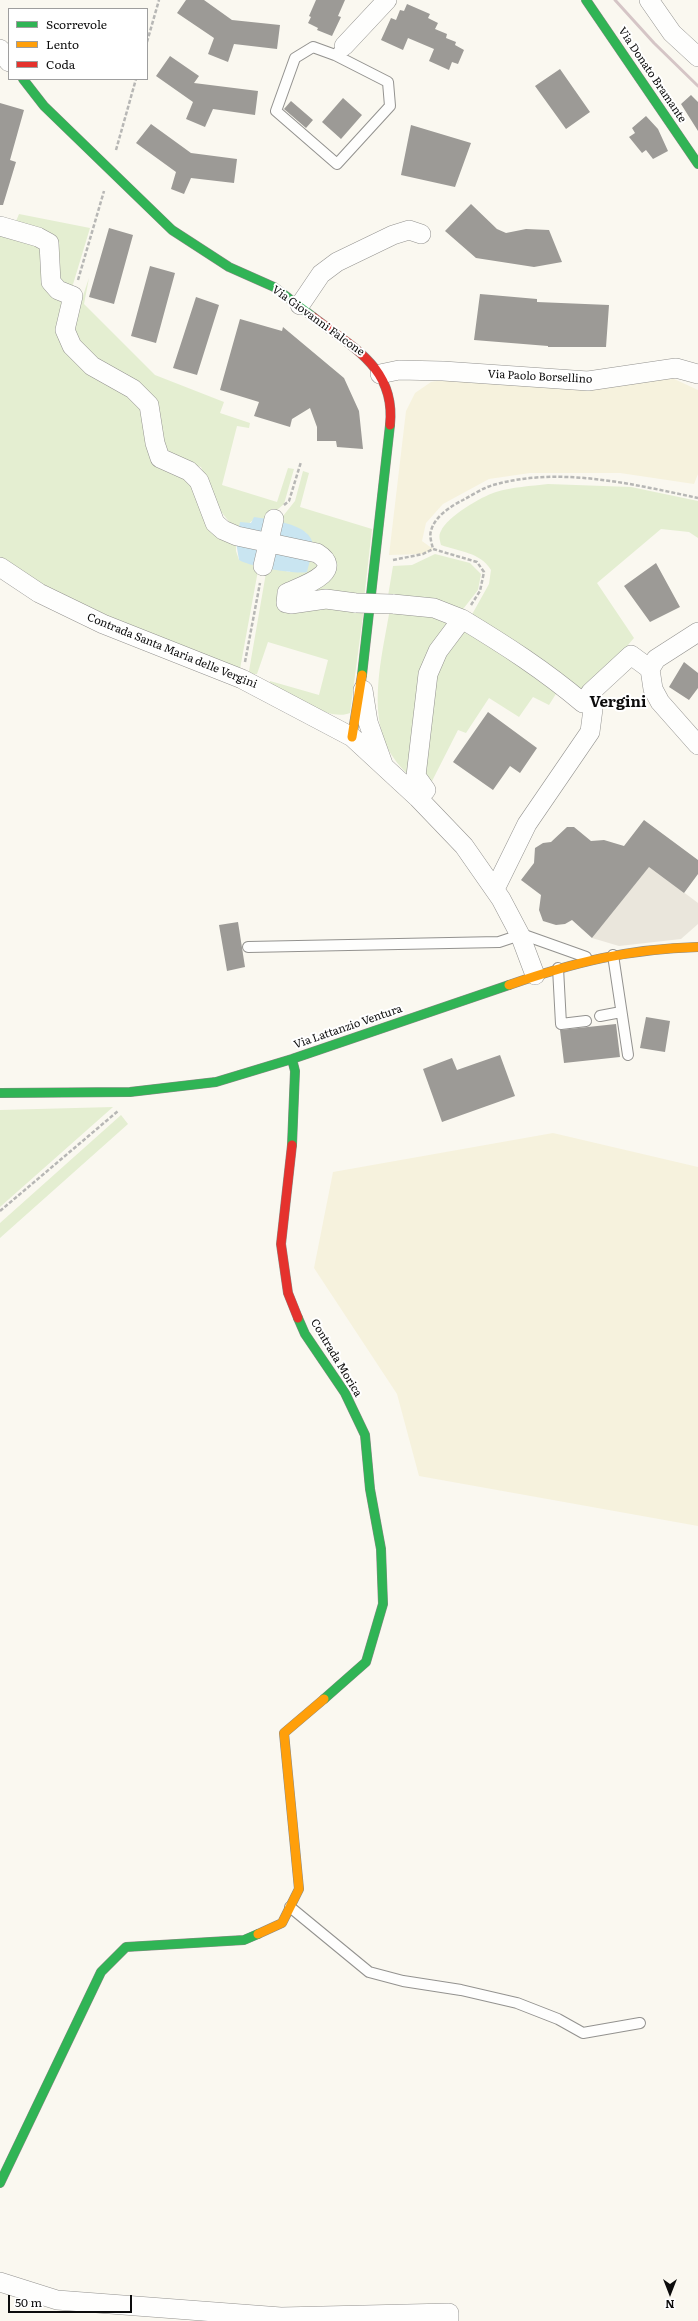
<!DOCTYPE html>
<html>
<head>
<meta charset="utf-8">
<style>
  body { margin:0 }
  #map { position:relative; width:698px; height:2321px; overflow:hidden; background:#faf8f0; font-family:Literata,serif }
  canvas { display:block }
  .legend { position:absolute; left:8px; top:8px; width:140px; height:72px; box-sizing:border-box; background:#fff; border:1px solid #9e9e9e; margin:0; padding:5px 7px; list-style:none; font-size:12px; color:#0c0c0c }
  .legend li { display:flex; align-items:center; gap:8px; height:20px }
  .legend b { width:20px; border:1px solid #9e9e9e }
  .north { position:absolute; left:650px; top:2273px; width:40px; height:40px; -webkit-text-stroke:3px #fff; paint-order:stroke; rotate:180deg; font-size:11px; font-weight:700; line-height:16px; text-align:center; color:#0c0c0c }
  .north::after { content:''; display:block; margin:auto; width:14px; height:18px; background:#0c0c0c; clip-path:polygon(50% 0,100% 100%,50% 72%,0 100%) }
  .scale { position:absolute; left:8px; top:2295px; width:124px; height:18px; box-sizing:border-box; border:2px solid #0c0c0c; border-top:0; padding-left:5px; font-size:12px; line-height:14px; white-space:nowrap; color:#0c0c0c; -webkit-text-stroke:3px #fff; paint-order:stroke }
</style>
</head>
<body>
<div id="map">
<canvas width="698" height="2321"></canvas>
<ul class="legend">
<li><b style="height:5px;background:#30b455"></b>Scorrevole</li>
<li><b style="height:5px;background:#ff9f0a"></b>Lento</li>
<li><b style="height:5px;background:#e5322d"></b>Coda</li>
</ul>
<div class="north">N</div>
<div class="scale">50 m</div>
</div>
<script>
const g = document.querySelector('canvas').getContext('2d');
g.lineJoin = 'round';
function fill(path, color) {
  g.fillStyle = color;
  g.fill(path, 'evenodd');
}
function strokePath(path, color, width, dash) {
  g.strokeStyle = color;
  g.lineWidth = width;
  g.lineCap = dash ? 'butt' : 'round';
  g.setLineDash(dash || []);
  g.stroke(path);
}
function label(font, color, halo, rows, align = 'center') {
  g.font = font + ' Literata,serif';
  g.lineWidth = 4;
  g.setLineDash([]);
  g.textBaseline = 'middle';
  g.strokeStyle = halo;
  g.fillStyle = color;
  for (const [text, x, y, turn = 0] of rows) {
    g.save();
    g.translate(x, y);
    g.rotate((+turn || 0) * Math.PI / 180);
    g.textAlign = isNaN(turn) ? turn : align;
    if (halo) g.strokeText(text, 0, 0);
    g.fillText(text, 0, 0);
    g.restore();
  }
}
fill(new Path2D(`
  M 454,378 L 672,378 L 698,390 L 698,474 L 694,484 L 620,473 L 530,473 L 489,479 L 443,504 L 426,523 L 422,541 L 433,549 L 423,554 L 389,555 L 406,411 L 415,393 L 431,382 Z
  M 553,1133 L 698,1167 L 698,1526 L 419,1476 L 397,1394 L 314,1268 L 333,1172 Z`), '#f6f2dd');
fill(new Path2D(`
  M 19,214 L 90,228 L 71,291 L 55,272 L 56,254 L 14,226 Z
  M 0,230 L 38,241 L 67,302 L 57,334 L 139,405 L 147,441 L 191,479 L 236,542 L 236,551 L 239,560 L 259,565 L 240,669 L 76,606 L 0,560 Z
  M 89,278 L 84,304 L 155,375 L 224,402 L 220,413 L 250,423 L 249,428 L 237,426 L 222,485 L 277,502 L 288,468 L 294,469 L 284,504 L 277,510 L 271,519 L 253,520 L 238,533 L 215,504 L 201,467 C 163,459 162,445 159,410 L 81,346 L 73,325 Z
  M 303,471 L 309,473 L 300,507 L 372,529 L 364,599 L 307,595 L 329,576 L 306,533 L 279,521 L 295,501 Z
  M 548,484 L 631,487 L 698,501 L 698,538 L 689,532 L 661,529 L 597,583 L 634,638 L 585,695 L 470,618 L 489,584 L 491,570 C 480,552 460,552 441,545 C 440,540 438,536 441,531 C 447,517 482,496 496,492 C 512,487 531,486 548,484 Z
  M 435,554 L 470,563 L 481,574 L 478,590 L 460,613 L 388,596 L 393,566 L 412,565 Z
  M 310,557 L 323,563 L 298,585 L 364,608 L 350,713 C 330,722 290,695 270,685 L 270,681 L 319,695 L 328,660 L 268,642 L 257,674 L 250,674 L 249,671 L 267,567 L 290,572 Z
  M 390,608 L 458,622 L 435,648 L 411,778 C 405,771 398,765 393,757 C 365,716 383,653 390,608 Z
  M 463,626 L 517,656 L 516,665 L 559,689 L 549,705 L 533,697 L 519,717 L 489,698 L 466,733 L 458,730 L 429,787 L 423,777 L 433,679 Z
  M 113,1107 L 0,1207 L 0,1110 Z
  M 121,1115 L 128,1124 L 0,1238 L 0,1223 Z`), '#e4eed1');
fill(new Path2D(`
  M 649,866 L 698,903 L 698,924 L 681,939 L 619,946 L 592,938 Z`), '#eae6dc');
fill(new Path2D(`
  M 254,517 C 269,519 307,524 312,541 C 314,550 309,563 307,572 C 297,575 248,566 239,560 L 236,542 L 240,522 L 251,523 Z`), '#c9e5f1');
fill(new Path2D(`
  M 186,0 L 204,0 L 232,20 L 280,25 L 277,49 L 234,44 L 228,62 L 208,54 L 214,38 L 177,13 Z
  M 316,0 L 345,0 L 338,16 L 341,17 L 332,36 L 317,30 L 318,28 L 308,23 L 311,17 L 309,16 Z
  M 407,4 L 430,14 L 428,18 L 438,23 L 435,29 L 447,34 L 446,38 L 456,42 L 455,45 L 464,50 L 458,64 L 452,62 L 449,70 L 429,61 L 434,49 L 408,38 L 403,50 L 381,40 L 391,18 L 396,20 L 400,10 L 404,11 Z
  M 170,56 L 199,76 L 194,83 L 258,91 L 255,115 L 213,109 L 205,127 L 186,119 L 193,102 L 156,76 Z
  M 560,69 L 590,112 L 566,129 L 535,86 Z
  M 691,95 L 698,102 L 698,131 L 681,104 Z
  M 343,98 L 362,115 L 341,139 L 322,122 Z
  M 291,101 L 313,120 L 306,128 L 284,109 Z
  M 0,103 L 24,110 L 10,160 L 16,162 L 3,205 L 0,205 Z
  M 646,116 L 658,129 L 668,151 L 653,159 L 646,150 L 642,153 L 629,137 L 635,133 L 632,128 Z
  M 151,124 L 191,153 L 237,159 L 234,183 L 191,178 L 184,194 L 171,189 L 176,172 L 136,143 Z
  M 411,125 L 471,143 L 455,187 L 401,175 Z
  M 471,204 L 497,229 L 506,233 L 526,229 L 549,230 L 562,262 L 534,267 L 476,258 L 445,231 Z
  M 109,228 L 133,235 L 114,304 L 89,297 Z
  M 150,266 L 175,273 L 156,343 L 131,336 Z
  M 480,294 L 537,299 L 537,302 L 609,305 L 606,347 L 548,347 L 548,346 L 474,340 Z
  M 196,297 L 219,305 L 197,375 L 173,368 Z
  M 240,319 L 282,331 L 283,327 L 344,378 L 359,411 L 363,449 L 337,447 L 336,441 L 317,441 L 317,427 L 310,408 L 292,419 L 290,427 L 254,416 L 259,402 L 220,390 Z
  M 656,563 L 680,607 L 650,622 L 624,586 Z
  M 684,662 L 698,673 L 698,688 L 689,700 L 669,687 Z
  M 488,712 L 537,748 L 520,773 L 510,766 L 493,790 L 453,762 Z
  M 644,820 L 698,860 L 698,874 L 684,893 L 649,867 L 592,938 L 572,920 L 565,924 L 556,925 L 543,921 L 539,910 L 541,895 L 521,880 L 534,863 L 535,848 L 543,843 L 551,842 L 567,827 L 574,827 L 591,841 L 604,840 L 624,846 Z
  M 238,922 L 245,967 L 227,971 L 219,925 Z
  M 646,1017 L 670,1021 L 665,1052 L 640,1048 Z
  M 616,1024 L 620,1057 L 564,1063 L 560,1030 Z
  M 500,1055 L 515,1096 L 442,1122 L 423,1069 L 452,1058 L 457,1070 Z`), '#9c9a96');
const lane = new Path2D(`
  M 335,55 L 388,82 L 390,106 L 337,164 L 276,111 L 295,58 L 313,47 L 335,55 L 344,46
  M 248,947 L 499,942 L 520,935 L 527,936 L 586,957
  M 613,955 L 628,1055
  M 558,968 L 561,1024 L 586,1021
  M 600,1016 L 621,1012
  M 290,1907 L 369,1972 L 403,1981 L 461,1990 L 517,2003 L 558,2019 L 583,2033 L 640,2023`);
const street = new Path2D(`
  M 649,0 L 672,33 L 698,57
  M 344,46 L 387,0
  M 0,49 L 9,62
  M 0,226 L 38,237 L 49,243 L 51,282 L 58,290 L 73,296 L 65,330 L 72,346 L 92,366 L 133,389 L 149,405 L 155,443 L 160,458 L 189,471 L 199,481 L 215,523 L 223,530 L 237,536 L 317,553 C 348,572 299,587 287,593 L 286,603 L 291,604 L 326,599 L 356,603
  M 300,305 L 321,274 L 337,262 L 393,235 L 409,230 L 421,234
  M 380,374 L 399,370 L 443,371 L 588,381 L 676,368 L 698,374
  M 263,566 L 274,519
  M 0,567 L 39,593 L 103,624 L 242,679 L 352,737 L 418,798 L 464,846 L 501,899 L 520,935 L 535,975
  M 393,604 L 434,608 L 462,619
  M 698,632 L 656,659 L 650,669 L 653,689 L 660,702 L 698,745
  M 363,690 L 368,722 L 383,764
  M 418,798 L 426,790 L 416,776 L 428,674 L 438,651 L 462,619 C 505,645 544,670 583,703 L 591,692 L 631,655 L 650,669
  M 495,889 L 527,824 L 590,732 L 593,709 L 591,692
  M 0,2282 L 57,2300 L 281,2317 L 449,2313 L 449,2321`);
const fast = new Path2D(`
  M 586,0 L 698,164
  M 23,79 L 44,106 L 172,230 L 229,267 L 274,287 L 313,317
  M 362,675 L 390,425
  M 0,1093 L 130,1092 L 216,1082 L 292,1059 L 509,985
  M 292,1145 L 295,1071 L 292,1059
  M 298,1318 L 305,1334 L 345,1393 L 365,1435 L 370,1489 L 381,1549 L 383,1604 L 366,1662 L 324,1699
  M 0,2183 L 101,1972 L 126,1947 L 244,1940 L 258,1934`);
const slow = new Path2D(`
  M 352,737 L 362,675
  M 509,985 C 575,962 628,949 698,947
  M 258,1934 L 282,1923 L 299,1889 L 284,1733 L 324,1699`);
const jam = new Path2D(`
  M 313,317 C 352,347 396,368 390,425
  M 292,1145 L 281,1244 L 288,1293 L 298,1318`);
strokePath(lane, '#93928f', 12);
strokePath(street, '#93928f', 20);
strokePath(fast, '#8a8985', 10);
strokePath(slow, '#8a8985', 10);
strokePath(jam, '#8a8985', 10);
strokePath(new Path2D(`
  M 147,42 L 159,0
  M 116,150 L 136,79
  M 78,280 L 104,191
  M 284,505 L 289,501 L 301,462
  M 393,560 L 423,554 L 433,549
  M 471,605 L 480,591 L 484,572 L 477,562 L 433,549 C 432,544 429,536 431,531 C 434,517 451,506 463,500 C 472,495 483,488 493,485 C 560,466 632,484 698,498
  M 245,662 L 260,583
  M 0,1211 L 118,1111`), '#b7b7b5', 2.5, [4, 2]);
strokePath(lane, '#fefefd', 10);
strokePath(street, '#fefefd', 19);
strokePath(fast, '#30b455', 9);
strokePath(slow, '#ff9f0a', 9);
strokePath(jam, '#e5322d', 9);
strokePath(new Path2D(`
  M 615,0 L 654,43 L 698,86`), '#d5c5c6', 3);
const streetBridge = new Path2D(`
  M 356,603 L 393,604`);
strokePath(streetBridge, '#93928f', 20, []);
strokePath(streetBridge, '#fefefd', 19);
label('11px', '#0c0c0c', '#fff', [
  ["Via Donato Bramante",652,75,56],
  ["Via Giovanni Falcone",318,321,36],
  ["Via Paolo Borsellino",540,377,3],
  ["Contrada Santa Maria delle Vergini",172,651,22],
  ["Via Lattanzio Ventura",348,1027,-19],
  ["Contrada Morica",336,1358,59]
]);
label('bold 15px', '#0c0c0c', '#fff', [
  ["Vergini",618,703]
]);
</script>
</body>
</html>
